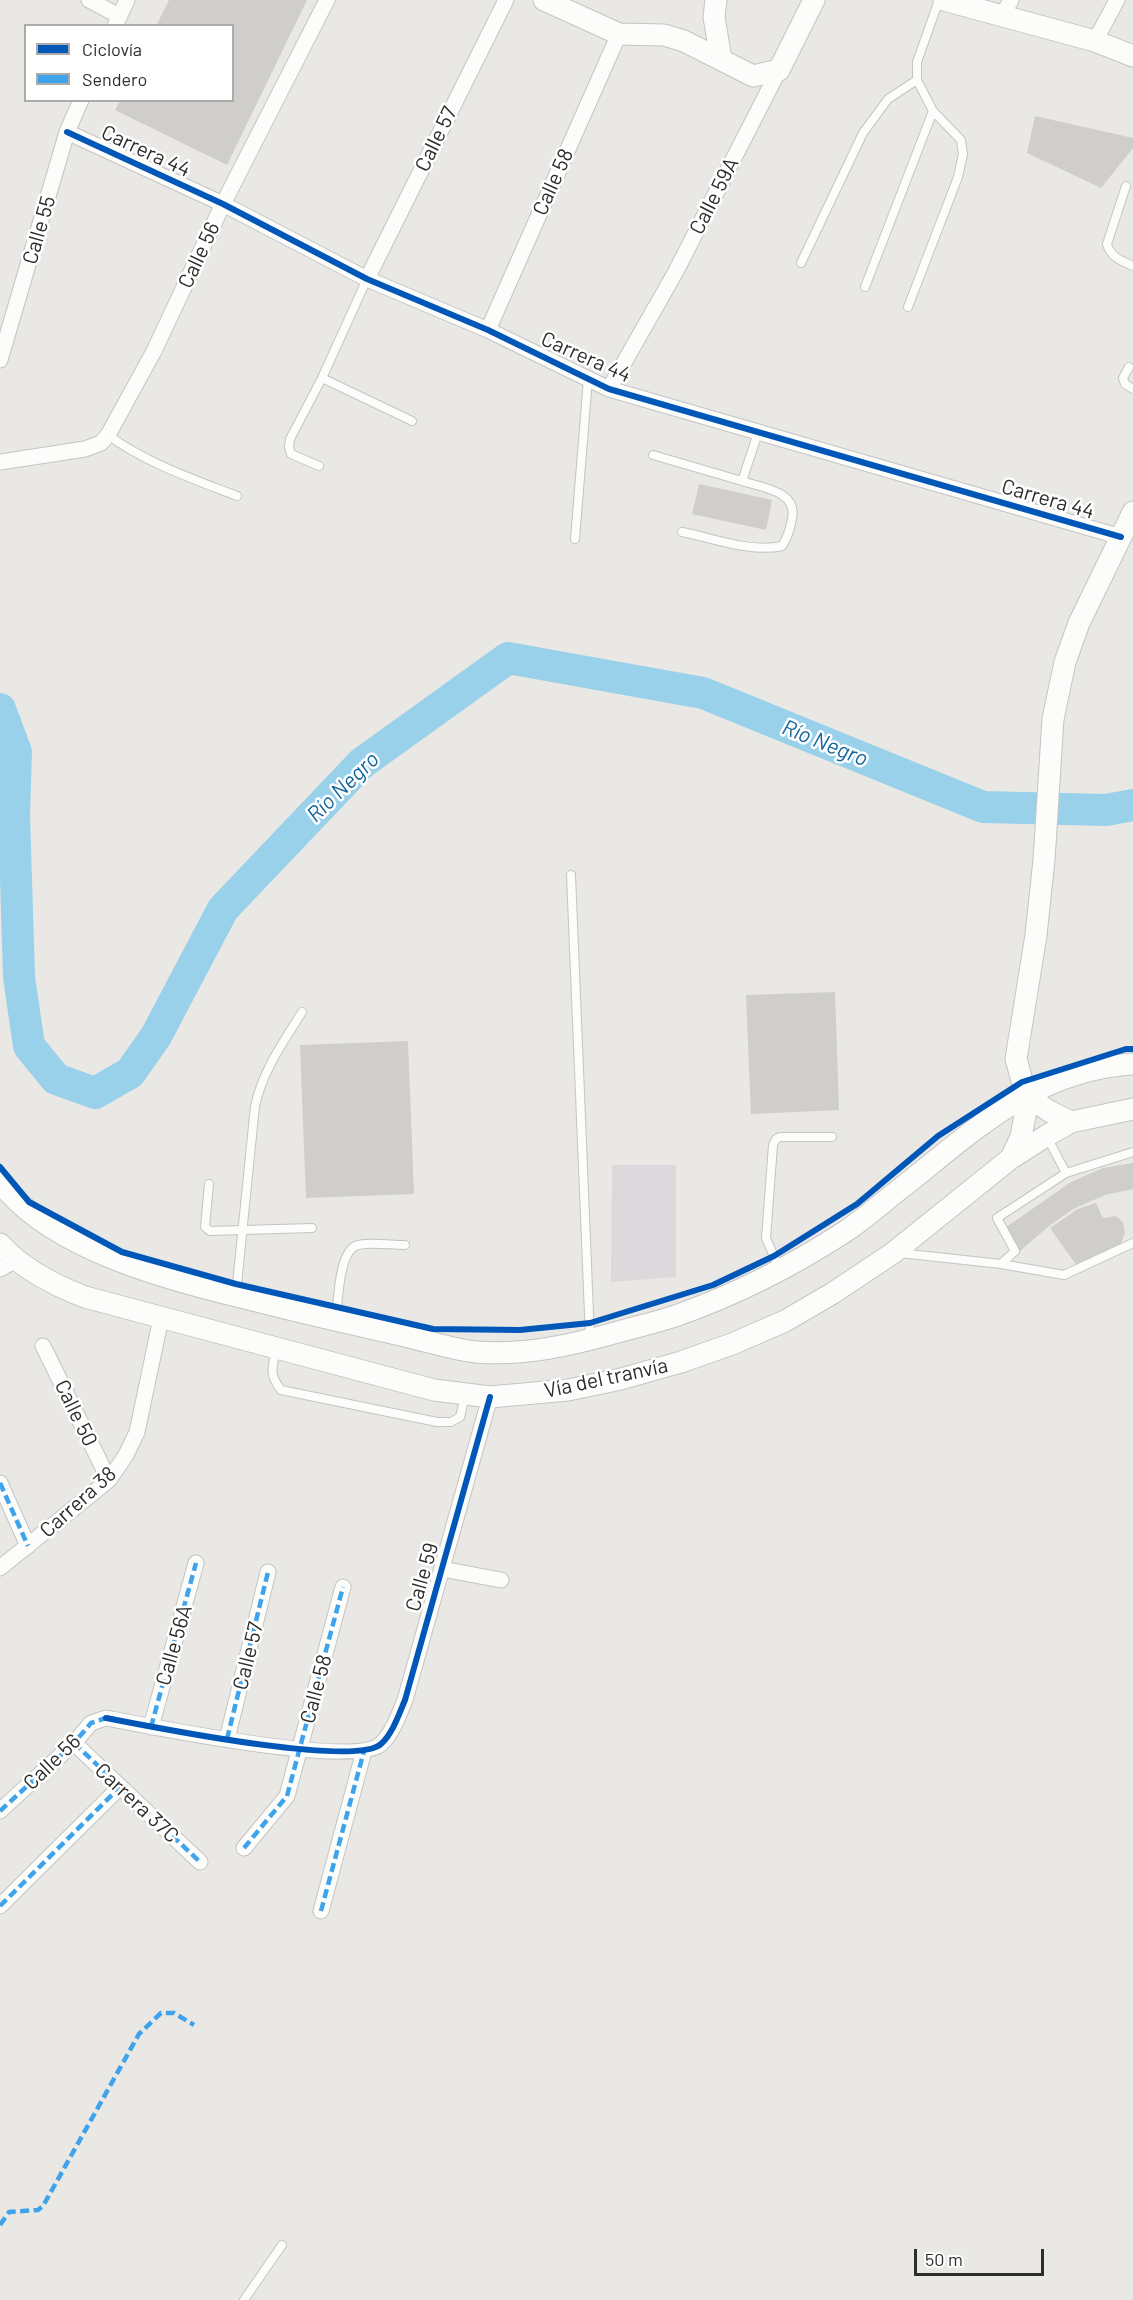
<!DOCTYPE html>
<html>
<head>
<meta charset="utf-8">
<style>
  body { margin:0 }
  #map { position:relative; width:1133px; height:2300px; overflow:hidden; background:#eae8e4; font-family:Barlow,sans-serif }
  canvas { display:block }
  .legend { position:absolute; left:24px; top:24px; width:210px; height:78px; box-sizing:border-box; background:#fff; border:2px solid #ababab; margin:0; padding:8px 10px; list-style:none; font-size:18px; color:#2d2d2d }
  .legend li { display:flex; align-items:center; gap:12px; height:30px }
  .legend b { width:30px; border:2px solid #ababab }
  .scale { position:absolute; left:914px; top:2249px; width:130px; height:27px; box-sizing:border-box; border:3px solid #2d2d2d; border-top:0; padding-left:8px; font-size:18px; line-height:21px; white-space:nowrap; color:#2d2d2d; -webkit-text-stroke:4px #fff; paint-order:stroke }
</style>
</head>
<body>
<div id="map">
<canvas width="1133" height="2300"></canvas>
<ul class="legend">
<li><b style="height:8px;background:#0057b8"></b>Ciclovía</li>
<li><b style="height:8px;background:#3ea3eb"></b>Sendero</li>
</ul>
<div class="scale">50 m</div>
</div>
<script>
const g = document.querySelector('canvas').getContext('2d');
g.lineJoin = 'round';
function fill(path, color) {
  g.fillStyle = color;
  g.fill(path, 'evenodd');
}
function strokePath(path, color, width, dash) {
  g.strokeStyle = color;
  g.lineWidth = width;
  g.lineCap = dash ? 'butt' : 'round';
  g.setLineDash(dash || []);
  g.stroke(path);
}
function label(font, color, halo, rows, align = 'center') {
  g.font = font + ' Barlow,sans-serif';
  g.lineWidth = 5;
  g.setLineDash([]);
  g.textBaseline = 'middle';
  g.strokeStyle = halo;
  g.fillStyle = color;
  for (const [text, x, y, turn = 0] of rows) {
    g.save();
    g.translate(x, y);
    g.rotate((+turn || 0) * Math.PI / 180);
    g.textAlign = isNaN(turn) ? turn : align;
    if (halo) g.strokeText(text, 0, 0);
    g.fillText(text, 0, 0);
    g.restore();
  }
}
fill(new Path2D(`
  M 612,1165 L 676,1165 L 676,1277 L 611,1282 Z`), '#dbd9db');
strokePath(new Path2D(`
  M 0,709 L 16,752 L 14,814 L 19,977 L 29,1046 L 56,1079 L 95,1093 L 130,1073 L 156,1036 L 223,909 L 362,763 L 508,658 L 703,693 L 983,807 L 1106,810 L 1133,805`), '#9ad1ea', 32);
fill(new Path2D(`
  M 169,0 L 307,0 L 227,165 L 115,110 L 120,100 L 232,100 L 232,26 L 156,26 Z
  M 1035,116 L 1133,138 L 1133,148 L 1101,188 L 1027,153 Z
  M 699,484 L 772,500 L 766,530 L 692,514 Z
  M 835,992 L 839,1110 L 751,1114 L 746,995 Z
  M 408,1041 L 414,1194 L 306,1198 L 300,1045 Z
  M 1133,1163 L 1133,1189 L 1105,1195 L 1073,1209 L 1049,1226 L 1020,1251 L 1005,1228 L 1071,1182 L 1103,1168 Z
  M 1096,1203 L 1103,1218 L 1116,1216 L 1123,1222 L 1125,1233 L 1121,1243 L 1077,1266 L 1050,1228 L 1078,1209 Z`), '#cfceca');
const lane = new Path2D(`
  M 1126,186 L 1107,244 C 1110,257 1122,261 1133,266
  M 801,263 L 863,133 L 888,99 L 917,80
  M 865,287 L 933,111
  M 908,307 L 958,177 L 963,154 L 961,140 L 933,111 L 917,80 L 917,62 L 939,0
  M 1129,367 L 1123,378 L 1125,384 L 1133,389
  M 322,378 L 412,421
  M 108,435 C 146,463 193,479 237,496
  M 653,455 L 742,481
  M 319,466 L 291,454 L 289,447 L 290,439 L 322,378 L 367,279
  M 682,532 C 713,538 751,553 782,546 C 788,537 790,530 792,519 C 798,491 763,488 742,481 L 758,433
  M 575,539 L 588,379
  M 571,875 L 590,1338
  M 1047,1137 L 1066,1173
  M 209,1184 L 205,1227 L 210,1231 L 312,1228
  M 900,1253 L 1001,1264 L 1064,1275 L 1133,1243
  M 1001,1264 L 1015,1251 L 997,1218 L 1066,1173 L 1133,1152
  M 779,1268 L 766,1238 L 773,1145 L 776,1139 L 780,1137 L 832,1137
  M 236,1294 L 255,1106 C 263,1070 283,1043 302,1012
  M 336,1318 C 338,1301 339,1249 358,1245 C 372,1242 391,1245 405,1245
  M 276,1350 C 272,1369 269,1374 281,1390 L 437,1422 L 451,1422 L 460,1417 L 465,1396
  M 244,2300 L 282,2245`);
const street = new Path2D(`
  M 89,0 L 119,16
  M 1002,16 L 1011,0
  M 115,26 L 127,0
  M 1095,41 L 1117,0
  M 67,132 L 223,204 L 367,279 L 488,330 L 609,389 L 1121,537
  M 367,279 L 506,0
  M 488,330 L 619,34
  M 0,360 L 67,132 L 81,100
  M 609,389 L 675,273 L 779,70
  M 0,462 L 85,449 L 101,443 L 108,435 L 154,351 L 223,204 L 327,0
  M 0,1269 L 16,1260
  M 43,1346 L 109,1480
  M 0,1483 L 28,1546
  M 0,1568 L 109,1480 L 126,1455 L 137,1432 L 161,1318
  M 442,1569 L 501,1580
  M 151,1727 L 196,1563
  M 227,1739 L 268,1572
  M 74,1743 L 200,1862
  M 0,1811 L 74,1743 L 91,1723 L 106,1718 C 148,1726 354,1768 381,1744 C 393,1733 399,1714 405,1700 L 490,1397
  M 244,1848 L 287,1796 L 343,1587
  M 0,1906 L 120,1787
  M 321,1911 L 364,1751`);
const secondary = new Path2D(`
  M 544,0 L 619,34 L 664,35 L 684,41 L 753,76 L 779,70 L 814,0
  M 716,0 L 714,17 L 721,59
  M 944,0 L 1095,41 L 1133,56
  M 1026,1095 L 1049,1111 L 1071,1122
  M 1011,1158 L 1021,1137 L 1026,1110 L 1026,1095 L 1016,1059 L 1036,935 L 1044,860 L 1053,719 L 1065,662 L 1079,623 L 1133,512
  M 0,1182 C 52,1251 176,1282 257,1301 C 307,1314 358,1325 409,1337 C 431,1342 454,1350 476,1352 C 524,1356 572,1345 618,1332 C 638,1326 659,1322 678,1315 C 737,1294 794,1265 846,1231 C 865,1218 882,1203 900,1189 C 974,1131 1034,1070 1133,1064
  M 0,1244 C 22,1269 54,1285 85,1297 L 434,1390 L 490,1397 L 568,1390 L 621,1379 L 681,1362 L 732,1344 L 785,1321 L 833,1293 L 893,1253 L 1010,1159 L 1046,1136 L 1071,1122 L 1133,1109`);
strokePath(lane, '#c4c4c4', 10);
strokePath(street, '#c4c4c4', 17);
strokePath(secondary, '#c4c4c4', 23);
strokePath(lane, '#fcfcfb', 8);
strokePath(street, '#fcfcfb', 15);
strokePath(secondary, '#fcfcfb', 21);
strokePath(new Path2D(`
  M 0,1483 L 28,1546
  M 151,1727 L 196,1563
  M 227,1739 L 268,1572
  M 74,1743 L 200,1862
  M 0,1811 L 74,1743 L 91,1723 L 106,1718
  M 244,1848 L 287,1796 L 343,1587
  M 0,1906 L 120,1787
  M 321,1911 L 364,1751
  M 0,2225 L 9,2212 L 38,2210 L 43,2206 L 139,2034 L 161,2013 L 174,2013 L 194,2025`), '#3ea3eb', 4.5, [9, 4.5]);
strokePath(new Path2D(`
  M 67,132 L 223,204 L 367,279 L 488,330 L 609,389 L 1121,537
  M 0,1167 L 29,1202 L 122,1252 L 236,1284 L 433,1329 L 520,1330 L 590,1323 L 713,1285 L 774,1256 L 857,1204 L 938,1136 L 1022,1082 L 1126,1049 L 1133,1049
  M 106,1718 C 148,1726 354,1768 381,1744 C 393,1733 399,1714 405,1700 L 490,1397`), '#0057b8', 6);
label('21px', '#2d2d2d', '#fff', [
  ["Calle 57",436,139,-64],
  ["Carrera 44",146,151,25],
  ["Calle 58",553,182,-66],
  ["Calle 59A",714,196,-63],
  ["Calle 55",39,230,-74],
  ["Calle 56",199,255,-65],
  ["Carrera 44",586,357,24],
  ["Carrera 44",1048,499,16],
  ["Vía del tranvía",606,1378,-12],
  ["Calle 50",76,1413,64],
  ["Carrera 38",78,1502,-42],
  ["Calle 59",422,1577,-74],
  ["Calle 56A",174,1645,-74],
  ["Calle 57",248,1656,-76],
  ["Calle 58",316,1689,-75],
  ["Calle 56",52,1762,-44],
  ["Carrera 37C",137,1803,43]
]);
label('italic 22px', '#11659d', '#fff', [
  ["Río Negro",825,743,22],
  ["Río Negro",343,787,-44]
]);
</script>
</body>
</html>
